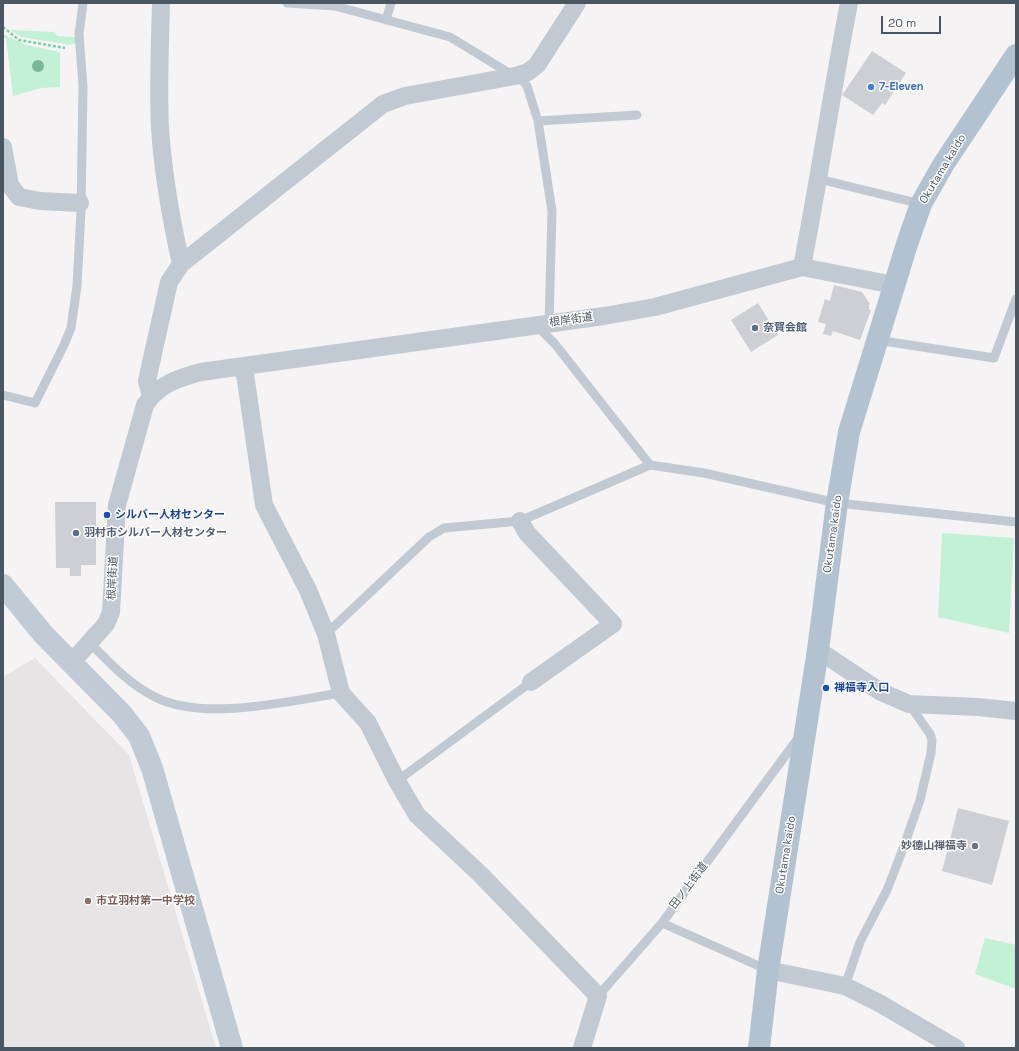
<!DOCTYPE html>
<html>
<head>
<meta charset="utf-8">
<style>
  body { margin:0 }
  #map { position:relative; width:1019px; height:1051px; overflow:hidden; background:#f5f3f3; font-family:"Space Grotesk",sans-serif }
  canvas { display:block }
  .frame { position:absolute; inset:0; border:4px solid #4a5661; pointer-events:none }
  .scale { position:absolute; left:881px; top:16px; width:60px; height:18px; box-sizing:border-box; border:2px solid #4a5661; border-top:0; padding-left:5px; font-size:12px; line-height:14px; white-space:nowrap; color:#4a5661; -webkit-text-stroke:3px #fff; paint-order:stroke }
</style>
</head>
<body>
<div id="map">
<canvas width="1019" height="1051"></canvas>
<div class="frame"></div>
<div class="scale">20 m</div>
</div>
<script>
const g = document.querySelector('canvas').getContext('2d');
g.lineJoin = 'round';
function fill(path, color) {
  g.fillStyle = color;
  g.fill(path, 'evenodd');
}
function strokePath(path, color, width, dash) {
  g.strokeStyle = color;
  g.lineWidth = width;
  g.lineCap = dash ? 'butt' : 'round';
  g.setLineDash(dash || []);
  g.stroke(path);
}
function label(font, color, halo, rows, align = 'center') {
  g.font = font + ' "Space Grotesk","Noto Sans JP",sans-serif';
  g.lineWidth = 3;
  g.setLineDash([]);
  g.textBaseline = 'middle';
  g.strokeStyle = halo;
  g.fillStyle = color;
  for (const [text, x, y, turn = 0] of rows) {
    g.save();
    g.translate(x, y);
    g.rotate((+turn || 0) * Math.PI / 180);
    g.textAlign = isNaN(turn) ? turn : align;
    if (halo) g.strokeText(text, 0, 0);
    g.fillText(text, 0, 0);
    g.restore();
  }
}
fill(new Path2D(`
  M 35,658 L 129,755 L 216,1048 L 3,1048 L 3,677 Z`), '#e6e4e5');
fill(new Path2D(`
  M 10,30 L 54,32 L 58,36 L 76,37 L 76,42 L 71,45 L 21,37 Z
  M 3,34 L 26,45 L 60,52 L 60,87 L 41,88 L 13,96 L 6,38 L 3,38 Z
  M 942,533 L 1014,538 L 1009,633 L 938,617 Z
  M 985,938 L 1016,945 L 1016,989 L 975,974 Z`), '#c3f1d5');
fill(new Path2D(`
  M 872,51 L 906,73 L 885,105 L 882,103 L 873,115 L 842,95 Z
  M 834,285 L 862,292 L 870,304 L 869,305 L 869,310 L 871,310 L 860,340 L 833,331 L 831,336 L 823,334 L 826,324 L 818,322 L 825,299 L 830,301 Z
  M 758,303 L 778,335 L 751,352 L 731,320 Z
  M 55,502 L 96,502 L 96,565 L 81,565 L 81,576 L 70,576 L 70,568 L 56,568 Z
  M 958,808 L 1009,821 L 992,885 L 942,871 Z`), '#cdcfd5');
strokePath(new Path2D(`
  M 3,27 L 19,40 L 65,48`), '#7ad0a6', 2.5, [3, 2]);
strokePath(new Path2D(`
  M 287,3 L 335,6 L 450,37 L 524,82 L 527,86 L 538,121 L 552,211 L 549,324
  M 386,20 L 391,3
  M 538,121 L 637,115
  M 819,179 L 921,204
  M 877,340 L 994,358 L 1016,299
  M 3,395 L 35,403 L 64,345 L 71,328 L 77,286 L 81,211 L 83,86 L 79,34 L 83,3
  M 650,465 L 704,473 L 837,503 L 1016,522
  M 326,634 L 429,537 L 444,528 L 520,521 L 650,465 L 555,344 L 536,325
  M 90,643 C 110,663 129,684 155,697 C 204,722 288,701 341,693
  M 397,781 L 531,682
  M 662,923 L 768,970
  M 845,986 L 860,942 L 887,890 L 904,846 L 920,800 L 931,753 L 932,740 L 930,734 L 909,704
  M 598,996 L 662,923 L 799,737`), '#c1cad2', 9);
strokePath(new Path2D(`
  M 161,3 C 160,45 158,86 160,128 C 163,174 171,219 181,264
  M 3,147 L 10,185 L 19,197 L 40,201 L 80,203
  M 802,267 C 819,179 832,91 849,3
  M 244,367 L 264,505 L 308,590 L 326,634 L 341,693 L 368,723 L 397,781 L 417,815 L 481,875 L 598,996 L 582,1048
  M 151,396 L 147,381 L 152,358 L 169,282 L 181,264 L 383,104 L 405,96 L 515,76 L 528,72 L 537,65 L 577,3
  M 520,521 L 527,533 L 613,624 L 531,682
  M 818,650 L 881,692 L 909,704 L 978,707 L 1016,711
  M 71,663 L 106,624 L 111,612 L 117,505 L 145,405 C 159,384 178,378 201,372 L 604,316 L 655,307 L 802,267 L 894,285
  M 768,970 L 845,986 L 879,1003 L 956,1048`), '#c1cad2', 18);
strokePath(new Path2D(`
  M 3,585 L 43,634 L 122,714 L 139,736 L 152,768 L 232,1048`), '#c1cbd6', 22);
strokePath(new Path2D(`
  M 759,1048 L 768,970 L 818,650 L 837,503 L 849,432 L 907,244 L 921,204 L 943,165 L 1016,55`), '#b3c2d1', 22);
g.fillStyle = '#7bb799';
for (const [x, y] of [
  [38,66]
]) {
  g.beginPath();
  g.arc(x, y, 6, 0, 2 * Math.PI);
  g.fill();
}
for (const [x, y, r, color] of [
  [871,87,4,"#3f7fe0"],
  [755,328,4,"#5c6f8a"],
  [107,515,4,"#1a4fb4"],
  [76,533,4,"#5c6f8a"],
  [826,688,4,"#1a4fb4"],
  [975,846,4,"#6b7280"],
  [88,901,4,"#8d6e63"]
]) {
  const dot = new Path2D();
  dot.arc(x, y, r, 0, 2 * Math.PI);
  g.fillStyle = color;
  g.fill(dot);
  strokePath(dot, '#fff', 1.5);
}
label('bold 11px', '#366cbe', '#fff', [
  ["7-Eleven",879,87]
], 'left');
label('11px', '#4a5661', '#fff', [
  ["Okutama kaido",943,169,-59],
  ["根岸街道",571,320,-8],
  ["Okutama kaido",833,534,-82],
  ["根岸街道",113,578,-87],
  ["Okutama kaido",786,855,-81],
  ["田ノ上街道",689,886,-53]
]);
label('bold 11px', '#4e5e75', '#fff', [
  ["奈賀会館",763,328],
  ["羽村市シルバー人材センター",84,533]
], 'left');
label('bold 11px', '#164399', '#fff', [
  ["シルバー人材センター",115,515],
  ["禅福寺入口",834,688]
], 'left');
label('bold 11px', '#5b616d', '#fff', [
  ["妙德山禅福寺",967,846]
], 'right');
label('bold 11px', '#785e54', '#fff', [
  ["市立羽村第一中学校",96,901]
], 'left');
</script>
</body>
</html>
